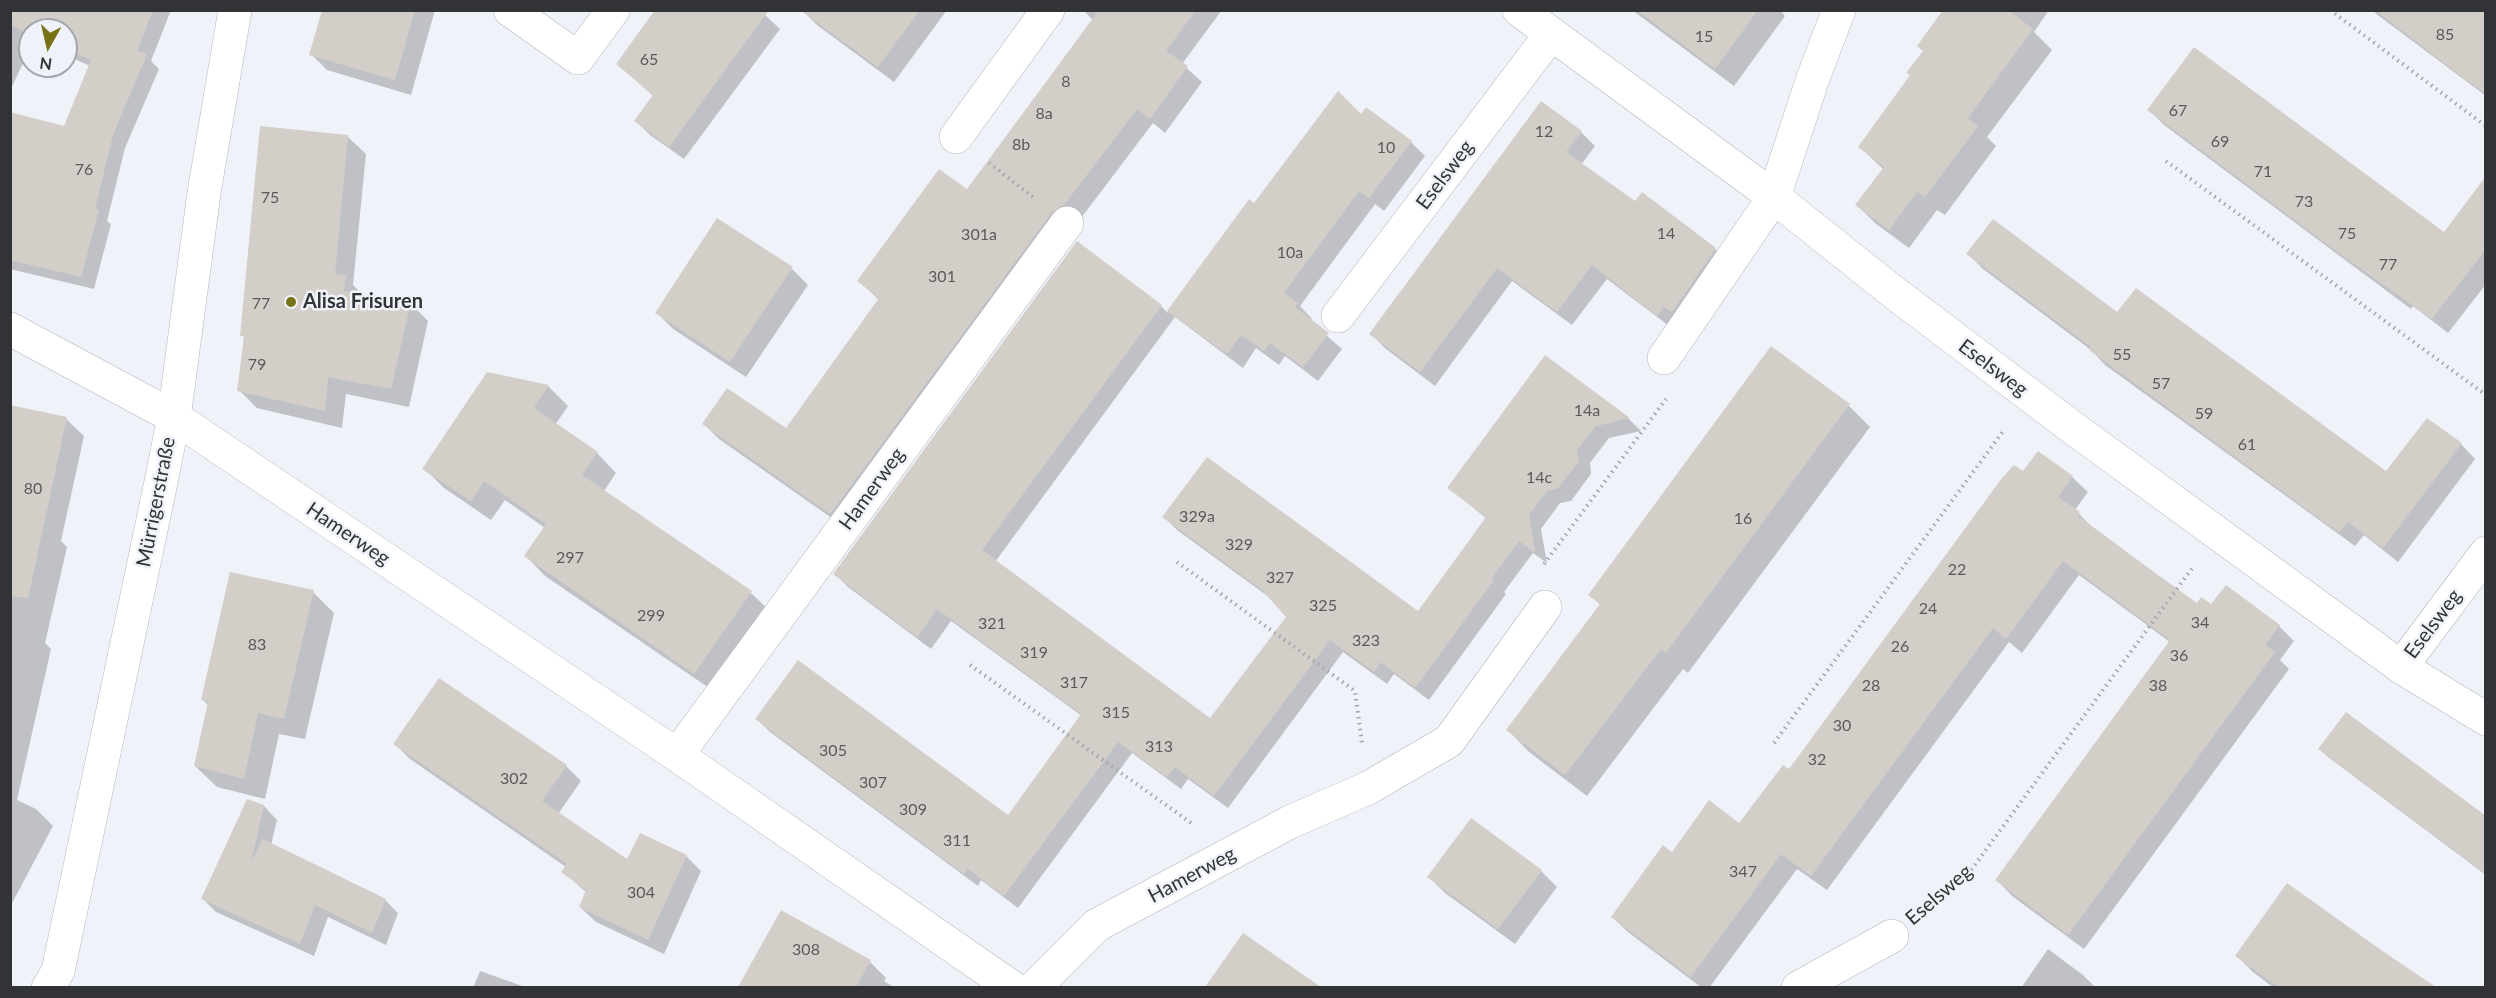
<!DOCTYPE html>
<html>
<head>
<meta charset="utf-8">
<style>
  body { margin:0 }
  #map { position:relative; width:2496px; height:998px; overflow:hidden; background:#eff2f9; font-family:Lato,sans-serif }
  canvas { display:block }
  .frame { position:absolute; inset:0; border:12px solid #323336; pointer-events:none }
  .north { position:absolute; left:18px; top:18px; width:60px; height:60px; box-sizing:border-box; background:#eff2f9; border:2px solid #a3a6ab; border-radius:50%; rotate:188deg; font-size:16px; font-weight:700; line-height:24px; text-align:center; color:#323336 }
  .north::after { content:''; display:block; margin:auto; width:21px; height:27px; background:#767215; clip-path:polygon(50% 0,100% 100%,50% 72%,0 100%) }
</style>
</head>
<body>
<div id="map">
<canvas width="2496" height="998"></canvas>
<div class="frame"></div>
<div class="north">N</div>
</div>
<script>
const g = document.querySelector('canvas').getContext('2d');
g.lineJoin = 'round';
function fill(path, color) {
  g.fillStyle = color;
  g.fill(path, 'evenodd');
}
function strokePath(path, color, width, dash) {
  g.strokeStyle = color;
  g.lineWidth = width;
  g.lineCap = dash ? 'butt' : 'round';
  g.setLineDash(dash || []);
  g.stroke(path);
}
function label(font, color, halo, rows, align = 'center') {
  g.font = font + ' Lato,sans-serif';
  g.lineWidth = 5;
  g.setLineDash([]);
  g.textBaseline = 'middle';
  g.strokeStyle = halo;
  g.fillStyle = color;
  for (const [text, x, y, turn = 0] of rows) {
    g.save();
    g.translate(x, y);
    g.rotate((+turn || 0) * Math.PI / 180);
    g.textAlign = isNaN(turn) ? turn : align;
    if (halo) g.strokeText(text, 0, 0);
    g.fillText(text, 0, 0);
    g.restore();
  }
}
fill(new Path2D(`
  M 10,10 L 171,10 L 151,61 L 159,69 L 125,148 L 107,221 L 111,224 L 94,289 L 10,269 L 10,113 L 65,128 L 90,66 L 66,55 L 66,30 L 30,30 L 30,48 L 10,91 Z
  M 324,10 L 435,10 L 411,95 L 327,70 L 311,54 Z
  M 802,10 L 947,10 L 894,82 L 817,25 Z
  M 1087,10 L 1222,10 L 1182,64 L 1202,82 L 1165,133 L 1153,123 L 846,528 L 719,439 L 704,424 L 786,430 L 879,300 L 859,281 L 967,191 L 1093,20 L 1085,12 Z
  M 1632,10 L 1780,10 L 1785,16 L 1734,86 Z
  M 1945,10 L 2049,10 L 2034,32 L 2052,50 L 1987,137 L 1996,146 L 1945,215 L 1937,210 L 1909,248 L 1876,224 L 1857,205 L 1884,170 L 1860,147 L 1911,76 Z
  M 2371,10 L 2486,10 L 2486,96 Z
  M 765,15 L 780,29 L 684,159 L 650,135 L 636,121 L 654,97 L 618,63 Z
  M 2149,110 L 2444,234 L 2486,179 L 2486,284 L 2448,333 L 2413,306 L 2411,309 L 2164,125 Z
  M 1361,116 L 1411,142 L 1425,156 L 1384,211 L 1375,204 L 1300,306 L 1312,319 L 1310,321 L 1342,349 L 1318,381 L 1285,356 L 1279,365 L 1256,348 L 1243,368 L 1175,317 L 995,562 L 1211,720 L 1288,616 L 1273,600 L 1177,530 L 1164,517 L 1418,613 L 1487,519 L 1449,488 L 1545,357 L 1629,419 L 1641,431 L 1609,438 L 1590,463 L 1591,474 L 1571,501 L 1560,503 L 1541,529 L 1547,563 L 1533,553 L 1504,592 L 1506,594 L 1429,700 L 1394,674 L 1387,684 L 1343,652 L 1228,808 L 1188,779 L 1181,789 L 1132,753 L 1018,908 L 981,880 L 978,886 L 770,732 L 757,719 L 1008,817 L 1082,716 L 951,621 L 931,649 L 848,587 L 835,574 L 1161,306 L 1168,313 L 1249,201 L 1254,205 Z
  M 1581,132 L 1595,146 L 1581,165 L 1635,204 L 1642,194 L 1715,249 L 1730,264 L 1673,329 L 1607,279 L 1572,325 L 1512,281 L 1435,386 L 1386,349 L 1371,334 Z
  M 347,136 L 366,154 L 353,285 L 363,295 L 410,303 L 428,321 L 409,407 L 346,394 L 342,428 L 257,408 L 239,390 L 245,338 L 242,335 Z
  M 1968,254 L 2386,473 L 2461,444 L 2475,459 L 2398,562 L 2364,535 L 2355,546 L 2105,365 L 2091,350 L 1983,269 Z
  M 792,269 L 808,285 L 746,377 L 673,329 L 656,312 Z
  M 1771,348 L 1849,406 L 1870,427 L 1688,673 L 1683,669 L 1587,796 L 1529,752 L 1508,730 L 1600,605 L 1590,594 Z
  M 548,386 L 568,406 L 555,425 L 597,453 L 616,473 L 604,491 L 751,593 L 771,612 L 715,692 L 545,576 L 526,556 L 545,528 L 505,500 L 491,520 L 444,488 L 424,468 Z
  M 10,406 L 66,419 L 84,436 L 61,541 L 67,547 L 45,643 L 51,649 L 17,800 L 36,809 L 53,826 L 10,907 Z
  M 2023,473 L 2072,477 L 2088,492 L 2075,510 L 2094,529 L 2197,605 L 2212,606 L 2279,626 L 2294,641 L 2280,660 L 2289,669 L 2084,949 L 2012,896 L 1997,880 L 2170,642 L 2079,575 L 2022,653 L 2009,642 L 1827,890 L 1797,869 L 1709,988 L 1702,988 L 1628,932 L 1612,917 L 1672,854 L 1740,825 L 1790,771 Z
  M 313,592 L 334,613 L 305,739 L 279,734 L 265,799 L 217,787 L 195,766 L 209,706 L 203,700 Z
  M 395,744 L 566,766 L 581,781 L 558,814 L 628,862 L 686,856 L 701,871 L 664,954 L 596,922 L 580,907 L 587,893 L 563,872 L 566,867 L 410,759 Z
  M 2320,749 L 2486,818 L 2486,875 L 2328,757 Z
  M 264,806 L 277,820 L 271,845 L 385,900 L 398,913 L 386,945 L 328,917 L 314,956 L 216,912 L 203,899 Z
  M 1541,871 L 1557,887 L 1515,944 L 1445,893 L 1429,877 Z
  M 2287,885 L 2432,988 L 2274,988 L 2253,972 L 2237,956 Z
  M 781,912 L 870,962 L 886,978 L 884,981 L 895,988 L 740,988 Z
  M 1244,935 L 1319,988 L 1207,988 Z
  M 2048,949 L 2083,975 L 2096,988 L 2021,988 Z
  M 480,971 L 528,988 L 473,988 Z`), '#0003');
fill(new Path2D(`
  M 10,10 L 153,10 L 137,51 L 147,54 L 113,135 L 95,209 L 99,210 L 81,277 L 10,260 L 10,112 L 64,126 L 91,60 L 66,49 L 66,30 L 30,30 L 30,34 L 10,25 Z
  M 322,10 L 415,10 L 395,80 L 309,55 Z
  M 655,10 L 769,10 L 669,147 L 634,121 L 653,95 L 616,64 Z
  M 800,10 L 920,10 L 878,67 Z
  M 1099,10 L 1196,10 L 1166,51 L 1188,66 L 1150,119 L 1137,109 L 1064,205 L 1052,212 L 830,514 L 702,424 L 727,388 L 786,428 L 879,298 L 857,281 L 939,169 L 967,189 Z
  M 1637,10 L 1758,10 L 1715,69 Z
  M 1943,10 L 2008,10 L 2033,29 L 1968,118 L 1978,126 L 1925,197 L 1917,192 L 1889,230 L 1855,205 L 1884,167 L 1858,147 L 1910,75 L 1906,73 L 1923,51 L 1917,46 Z
  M 2375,10 L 2486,10 L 2486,94 L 2449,67 Z
  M 2194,47 L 2444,232 L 2486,176 L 2486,249 L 2432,319 L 2340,254 L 2147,110 Z
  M 1338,91 L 1361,114 L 1366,107 L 1412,141 L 1369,198 L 1359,191 L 1284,293 L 1298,303 L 1295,307 L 1329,333 L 1303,367 L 1270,343 L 1264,351 L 1241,335 L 1227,354 L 1167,311 L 1249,199 L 1254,203 Z
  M 1541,101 L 1582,131 L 1566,152 L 1635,201 L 1642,192 L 1716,248 L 1672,312 L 1664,307 L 1657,316 L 1592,265 L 1557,312 L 1497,268 L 1420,372 L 1369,334 Z
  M 260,126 L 348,135 L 335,274 L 346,275 L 344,291 L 411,302 L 391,389 L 328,377 L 325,411 L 237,391 L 244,336 L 240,336 Z
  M 717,218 L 793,267 L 730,362 L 655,313 Z
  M 1993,219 L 2117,312 L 2136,288 L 2386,471 L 2427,418 L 2462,443 L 2383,548 L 2348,522 L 2339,533 L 2089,350 L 2091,347 L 1966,254 Z
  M 1077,241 L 1162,305 L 982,550 L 1210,718 L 1286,617 L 1262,590 L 1162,517 L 1207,457 L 1418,611 L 1486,517 L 1447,488 L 1545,355 L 1630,418 L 1596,426 L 1577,450 L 1579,461 L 1558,488 L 1547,491 L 1529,515 L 1535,553 L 1519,541 L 1492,578 L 1494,580 L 1415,688 L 1381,662 L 1374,672 L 1330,640 L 1214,796 L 1175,767 L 1167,777 L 1118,742 L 1004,896 L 968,869 L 964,874 L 755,719 L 798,660 L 1008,815 L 1081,714 L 937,609 L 917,637 L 833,574 Z
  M 1771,346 L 1850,404 L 1666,653 L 1661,649 L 1565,775 L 1506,730 L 1600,604 L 1588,595 Z
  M 487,372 L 549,385 L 534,408 L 598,452 L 582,475 L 752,591 L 694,674 L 524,556 L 546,524 L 484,481 L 471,501 L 422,469 Z
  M 10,405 L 67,417 L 28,598 L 10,596 Z
  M 2038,451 L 2073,476 L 2058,497 L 2080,512 L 2077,515 L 2147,567 L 2197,603 L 2201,597 L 2211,604 L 2226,585 L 2280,625 L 2265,645 L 2275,652 L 2068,935 L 1995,880 L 2170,640 L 2063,561 L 2006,639 L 1993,628 L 1811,876 L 1781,854 L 1691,977 L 1611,917 L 1663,845 L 1672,852 L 1709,800 L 1739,823 L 1783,765 L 1789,769 L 2002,478 L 2014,465 L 2023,471 Z
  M 230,572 L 314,590 L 284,719 L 258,713 L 244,779 L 194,766 L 208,702 L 201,700 Z
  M 439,678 L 567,765 L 542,801 L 627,859 L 640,833 L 687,855 L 648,940 L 579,907 L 586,890 L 561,872 L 567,864 L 393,744 Z
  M 2346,712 L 2486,816 L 2486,874 L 2318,749 Z
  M 247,799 L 264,805 L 251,863 L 263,839 L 386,899 L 372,933 L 315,905 L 300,944 L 201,899 Z
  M 1471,818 L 1542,870 L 1498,929 L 1427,877 Z
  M 2287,883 L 2381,950 L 2436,987 L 2278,987 L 2235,956 Z
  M 781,910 L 871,960 L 856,987 L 738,987 Z
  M 1243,933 L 1321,987 L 1205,987 Z`), '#d4cec9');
const minor = new Path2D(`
  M 510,10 L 578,58 L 613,10
  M 1519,10 L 1774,197 L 1892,291 L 2069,425 L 2401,667 L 2486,719
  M 956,137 L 1048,10
  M 1338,316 L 1551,34
  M 10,329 L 174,417 L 677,755 L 1013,988
  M 1664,358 L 1774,197 L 1813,78 L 1839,10
  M 2401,667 L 2486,553
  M 677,755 L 1067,223
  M 48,988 L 58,971 L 161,482 L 174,417 L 204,193 L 235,10
  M 1034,988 L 1097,925 L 1290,822 L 1368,788 L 1449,741 L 1545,607
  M 1798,988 L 1892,936`);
strokePath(minor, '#b1b4bb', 34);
strokePath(new Path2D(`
  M 2330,10 L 2486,126
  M 2166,161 L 2486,395
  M 989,163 L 1033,197
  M 1177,562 L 1355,691 L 1362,743
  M 1544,564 L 1666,399
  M 970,665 L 1194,825
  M 1774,743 L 2004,430
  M 1926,909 L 1966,877 L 2193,567`), '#a3a5ab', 4, [1.5, 4.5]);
strokePath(minor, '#fff', 33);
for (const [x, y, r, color] of [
  [291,302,6,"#767215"]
]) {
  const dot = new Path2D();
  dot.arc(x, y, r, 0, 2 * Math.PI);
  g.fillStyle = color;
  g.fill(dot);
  strokePath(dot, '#eff2f9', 2);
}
label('16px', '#5a5a5b', null, [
  ["85",2445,35],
  ["15",1704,37],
  ["65",649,60],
  ["8",1066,82],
  ["67",2178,111],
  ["8a",1044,114],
  ["12",1544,132],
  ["69",2220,142],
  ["8b",1021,145],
  ["10",1386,148],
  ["76",84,170],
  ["71",2263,172],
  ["75",270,198],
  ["73",2304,202],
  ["14",1666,234],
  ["75",2347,234],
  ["301a",979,235],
  ["10a",1290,253],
  ["77",2388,265],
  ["301",942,277],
  ["77",261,304],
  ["55",2122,355],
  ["79",257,365],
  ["57",2161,384],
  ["14a",1587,411],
  ["59",2204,414],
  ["61",2247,445],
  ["14c",1539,478],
  ["80",33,489],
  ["329a",1197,517],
  ["16",1743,519],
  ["329",1239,545],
  ["297",570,558],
  ["22",1957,570],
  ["327",1280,578],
  ["325",1323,606],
  ["24",1928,609],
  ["299",651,616],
  ["34",2200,623],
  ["321",992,624],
  ["323",1366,641],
  ["83",257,645],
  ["26",1900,647],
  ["319",1034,653],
  ["36",2179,656],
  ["317",1074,683],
  ["28",1871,686],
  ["38",2158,686],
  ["315",1116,713],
  ["30",1842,726],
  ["313",1159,747],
  ["305",833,751],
  ["32",1817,760],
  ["302",514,779],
  ["307",873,783],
  ["309",913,810],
  ["311",957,841],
  ["347",1743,872],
  ["304",641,893],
  ["308",806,950]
]);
label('20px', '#323336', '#eff2f9', [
  ["Eselsweg",1445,175,-53],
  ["Eselsweg",1993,368,37],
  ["Hamerweg",872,489,-54],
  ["Mürrigerstraße",156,502,-79],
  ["Hamerweg",348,534,34],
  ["Eselsweg",2433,624,-53],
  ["Hamerweg",1192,875,-28],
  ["Eselsweg",1939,895,-41]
]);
label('bold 20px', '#323336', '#eff2f9', [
  ["Alisa Frisuren",303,302]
], 'left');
</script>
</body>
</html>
